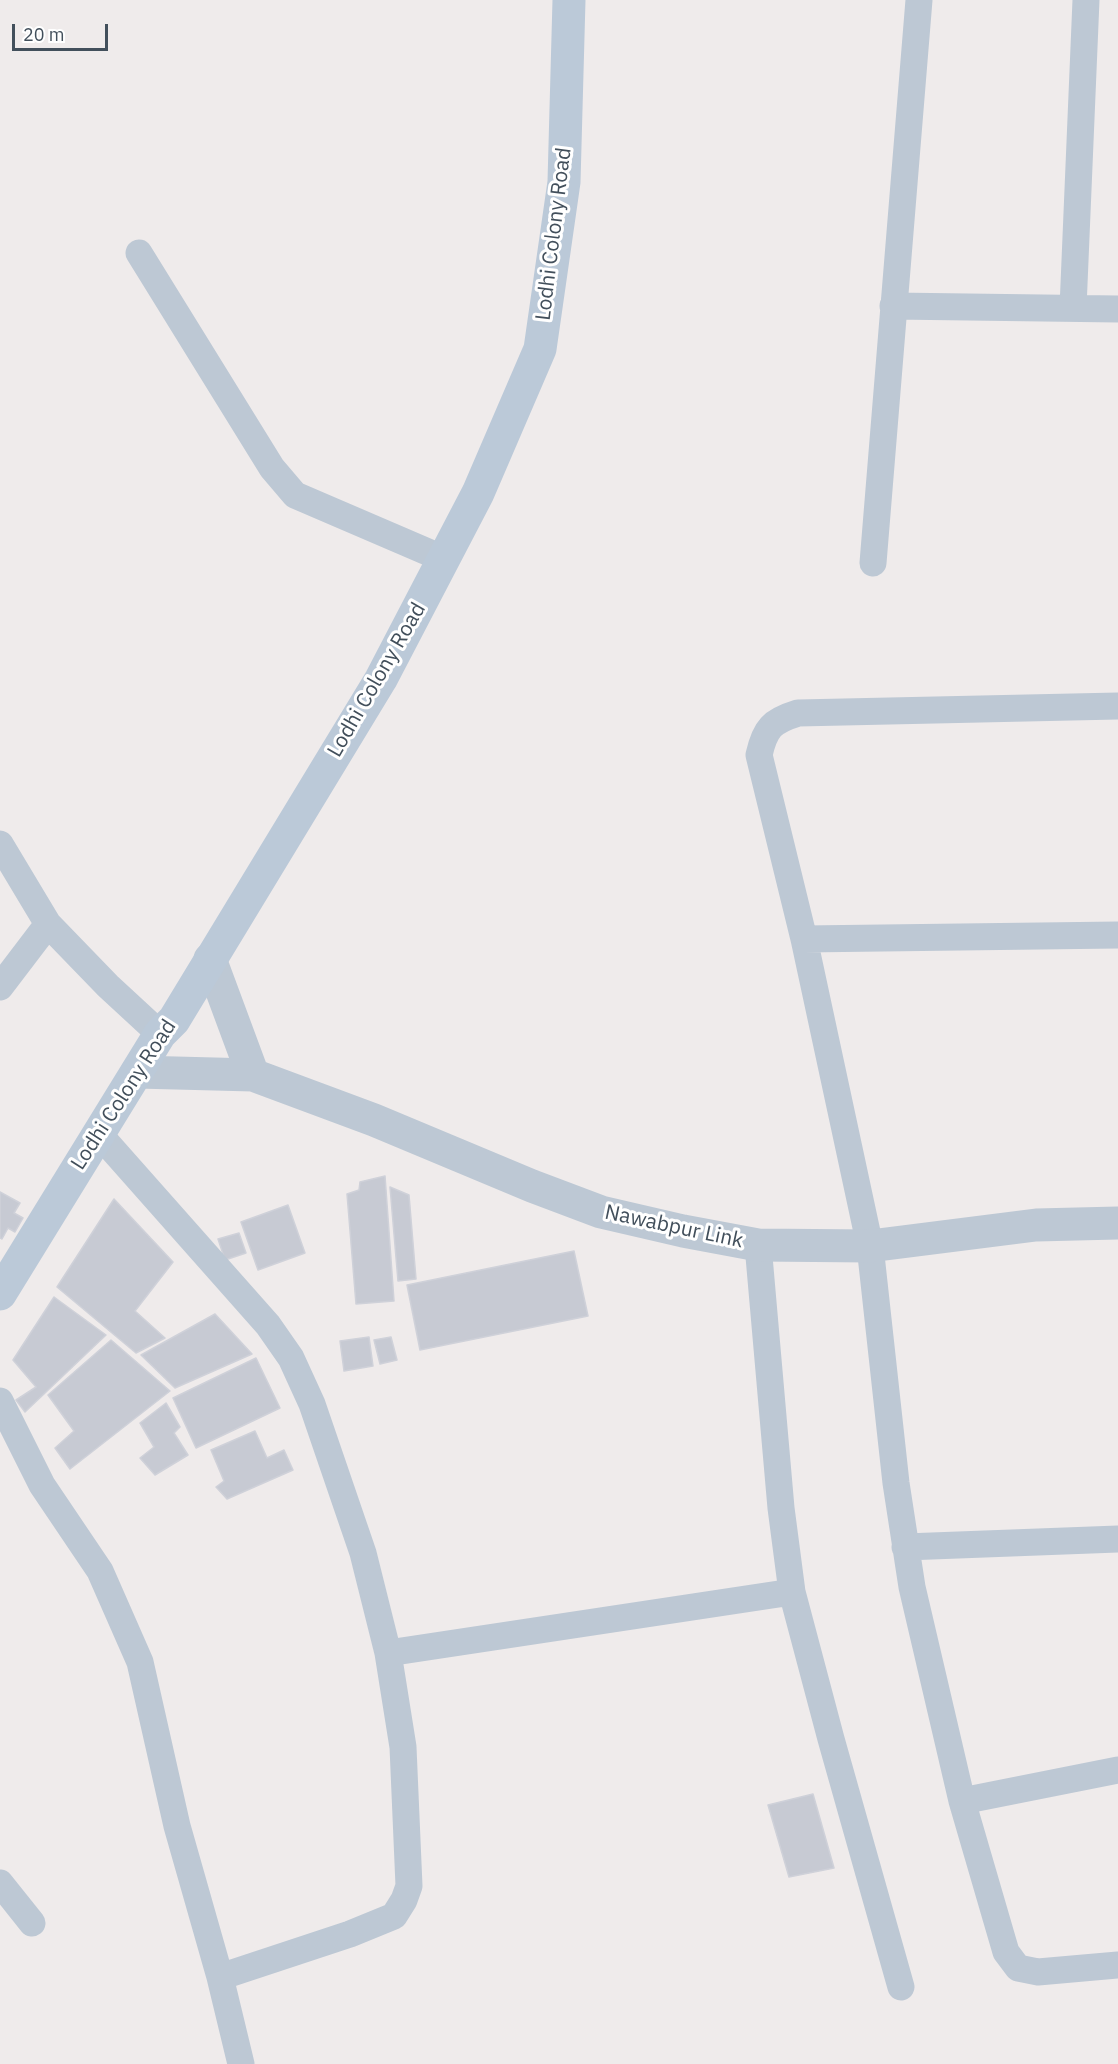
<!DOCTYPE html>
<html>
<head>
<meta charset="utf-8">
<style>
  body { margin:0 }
  #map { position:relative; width:1118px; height:2064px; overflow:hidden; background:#efebeb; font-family:"IBM Plex Sans",sans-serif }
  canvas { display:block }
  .scale { position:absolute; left:12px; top:24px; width:96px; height:27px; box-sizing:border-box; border:3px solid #424f5b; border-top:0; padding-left:8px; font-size:18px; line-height:21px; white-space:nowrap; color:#424f5b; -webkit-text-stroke:4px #fff; paint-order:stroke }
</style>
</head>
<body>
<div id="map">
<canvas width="1118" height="2064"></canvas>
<div class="scale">20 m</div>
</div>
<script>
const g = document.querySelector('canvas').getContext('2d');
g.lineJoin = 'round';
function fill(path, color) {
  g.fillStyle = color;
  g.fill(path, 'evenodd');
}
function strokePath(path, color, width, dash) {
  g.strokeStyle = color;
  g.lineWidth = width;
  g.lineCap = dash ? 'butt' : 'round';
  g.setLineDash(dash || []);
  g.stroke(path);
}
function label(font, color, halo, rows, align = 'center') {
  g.font = font + ' "IBM Plex Sans",sans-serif';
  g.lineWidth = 6;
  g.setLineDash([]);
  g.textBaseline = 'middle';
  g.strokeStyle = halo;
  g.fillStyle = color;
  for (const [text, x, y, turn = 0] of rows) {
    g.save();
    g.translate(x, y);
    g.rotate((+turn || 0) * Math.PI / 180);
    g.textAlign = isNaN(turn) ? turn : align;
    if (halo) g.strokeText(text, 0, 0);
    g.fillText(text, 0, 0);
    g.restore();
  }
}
const building = new Path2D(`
  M 385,1176 L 394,1301 L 356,1304 L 347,1194 L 359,1190 L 360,1182 Z
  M 390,1187 L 409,1195 L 416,1279 L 398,1281 Z
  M 0,1192 L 20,1203 L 14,1213 L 23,1218 L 15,1232 L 8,1228 L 2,1239 L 0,1238 Z
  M 114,1199 L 173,1262 L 135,1311 L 165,1338 L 136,1353 L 57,1287 Z
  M 288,1205 L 305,1253 L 258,1270 L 241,1222 Z
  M 239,1233 L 246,1253 L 225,1260 L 218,1239 Z
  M 574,1251 L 588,1316 L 420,1350 L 407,1285 Z
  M 54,1297 L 106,1335 L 25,1412 L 16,1400 L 36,1387 L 13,1360 Z
  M 215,1314 L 252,1354 L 175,1388 L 141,1355 Z
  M 369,1337 L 373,1366 L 344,1371 L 340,1341 Z
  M 391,1337 L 397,1360 L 380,1364 L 374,1340 Z
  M 111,1340 L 170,1391 L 70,1469 L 55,1448 L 74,1431 L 48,1395 Z
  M 256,1358 L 280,1408 L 196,1448 L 173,1398 Z
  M 166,1403 L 180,1427 L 174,1433 L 188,1455 L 155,1475 L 140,1458 L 154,1447 L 140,1423 Z
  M 255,1431 L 267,1458 L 284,1450 L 293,1470 L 227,1499 L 216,1487 L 224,1481 L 211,1450 Z
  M 813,1794 L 834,1868 L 789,1877 L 768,1805 Z`);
fill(building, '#c7cad3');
strokePath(building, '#cfd1d9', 1.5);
strokePath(new Path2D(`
  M 139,253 L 272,468 L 295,495 L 444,559
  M 893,306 L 1118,309
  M 1073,308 L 1086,0
  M 873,563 L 919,0
  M 1118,706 L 798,713 C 772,721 765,728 759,755 L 804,939 L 870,1246 L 896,1483 L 912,1587 L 962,1801 L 1006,1952 L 1018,1968 L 1038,1972 L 1118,1965
  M 0,844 L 48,924 L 108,986 L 160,1034
  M 804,939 L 1118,935
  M 0,987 L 48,924
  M 98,1133 L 268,1325 L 291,1358 L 312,1404 L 363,1553 L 388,1653 L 403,1747 L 409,1886 L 404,1900 L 394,1916 L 350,1934 L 220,1977
  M 758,1245 L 781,1508 L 792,1592 L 831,1739 L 901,1987
  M 0,1401 L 42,1485 L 100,1571 L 140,1662 L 177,1826 L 220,1977 L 241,2064
  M 905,1547 L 1118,1539
  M 388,1653 L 792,1592
  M 962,1801 L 1118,1770
  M 0,1883 L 32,1923`), '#bdc8d4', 27);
strokePath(new Path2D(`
  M 210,959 L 253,1075
  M 137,1072 L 253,1075 L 374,1120 L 532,1186 L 601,1212 L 683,1231 L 758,1245 L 870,1246 L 1036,1225 L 1118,1223`), '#bdc8d4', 33);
strokePath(new Path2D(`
  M 0,1294 L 160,1034 L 174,1020 L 381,679 L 478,493 L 540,349 L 564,182 L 569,0`), '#bbc9d8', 33);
label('21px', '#424f5b', '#fff', [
  ["Lodhi Colony Road",554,234,-83],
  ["Lodhi Colony Road",377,680,-60],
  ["Lodhi Colony Road",124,1095,-57],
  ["Nawabpur Link",674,1227,12]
]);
</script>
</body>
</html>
